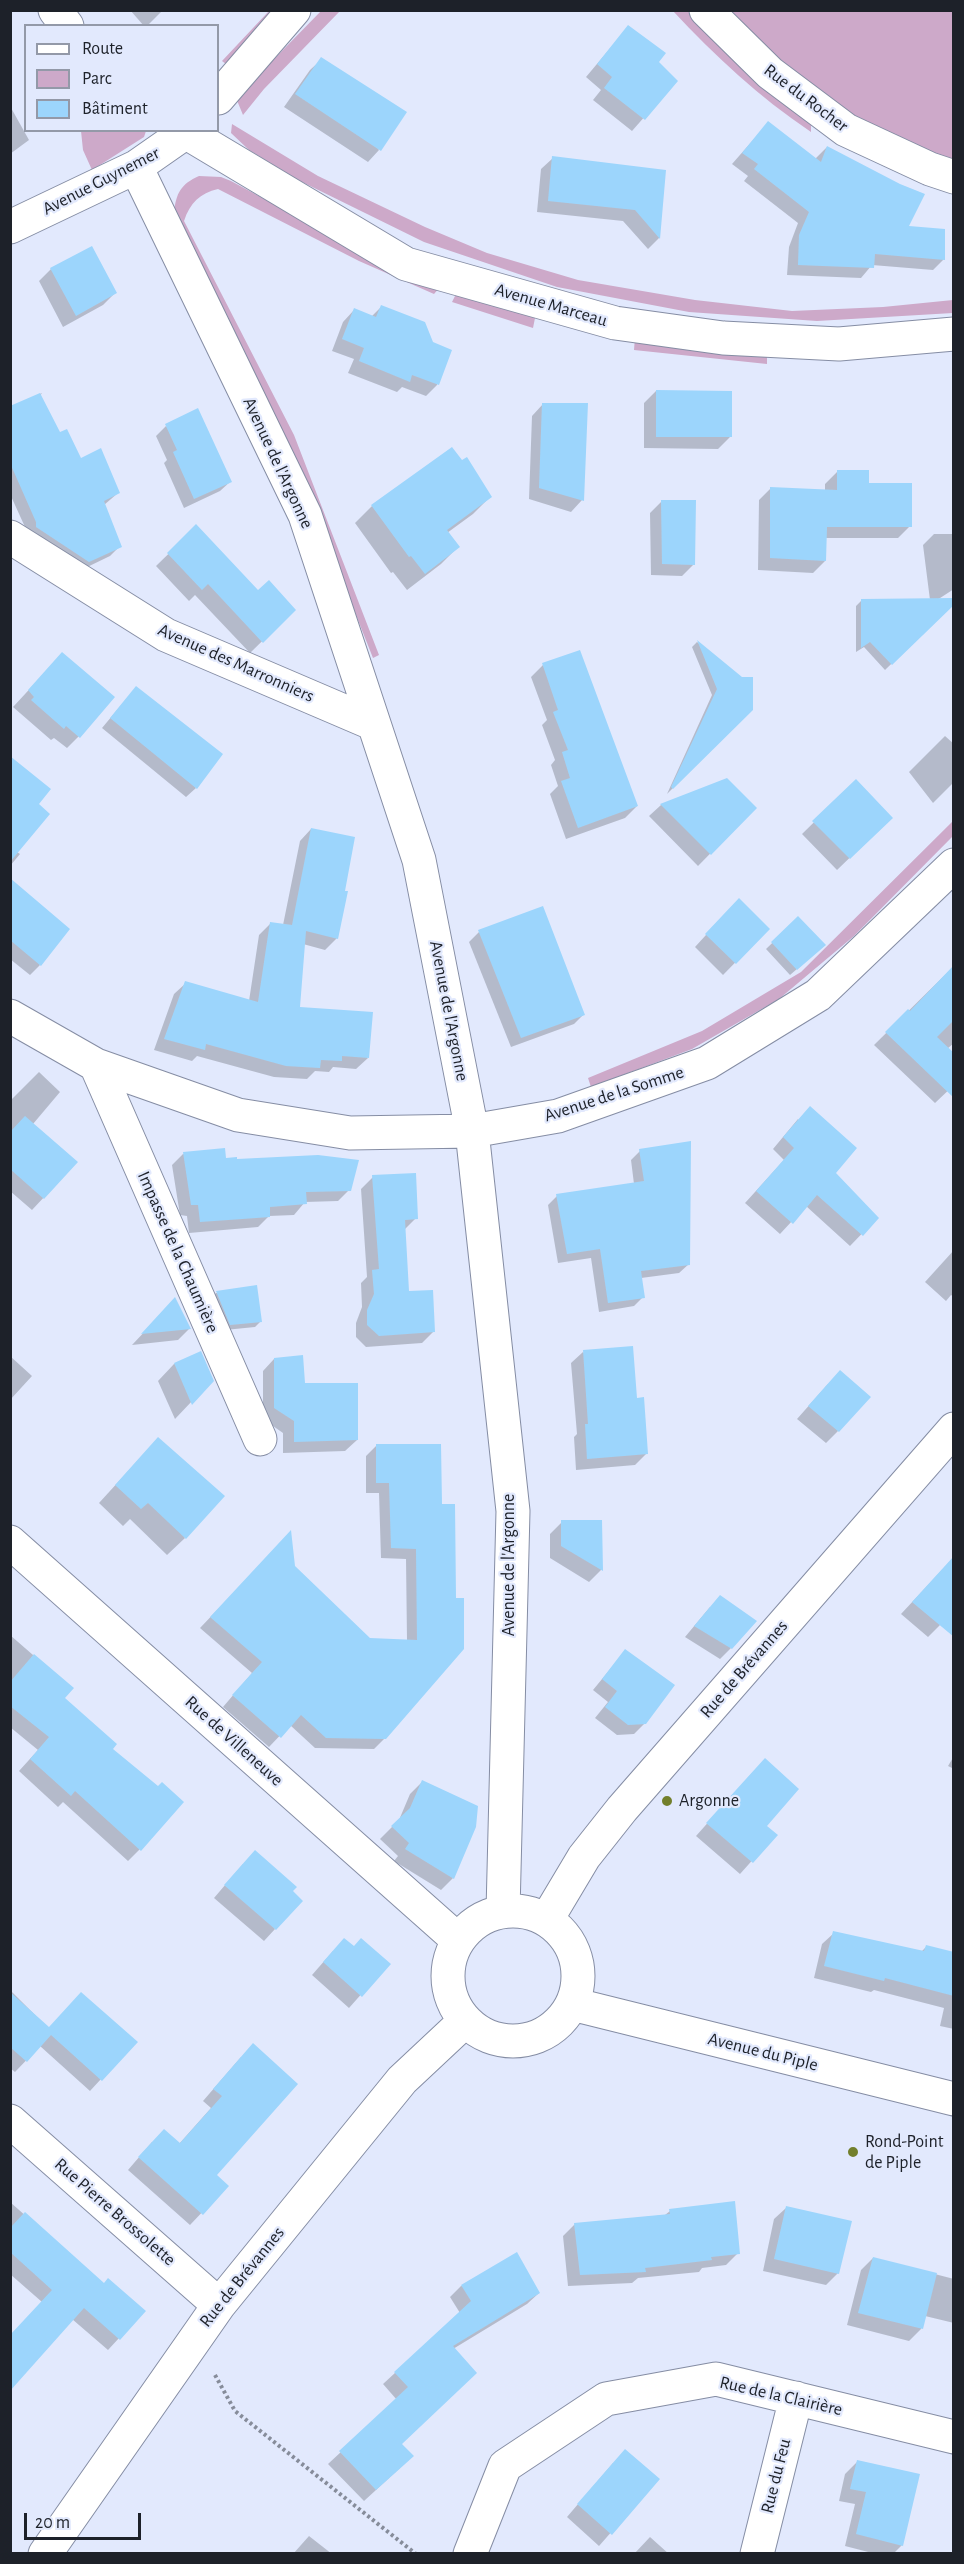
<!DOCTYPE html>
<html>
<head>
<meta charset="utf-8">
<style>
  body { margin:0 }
  #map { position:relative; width:964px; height:2564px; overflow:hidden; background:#e2e9fd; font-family:"Alegreya Sans",sans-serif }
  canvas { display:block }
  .frame { position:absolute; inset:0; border:12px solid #1d2129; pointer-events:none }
  .legend { position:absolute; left:24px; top:24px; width:195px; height:108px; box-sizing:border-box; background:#e2e9fd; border:2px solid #9399a8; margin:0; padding:8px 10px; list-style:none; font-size:18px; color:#1d2129 }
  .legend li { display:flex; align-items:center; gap:12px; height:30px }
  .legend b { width:30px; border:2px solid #9399a8 }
  .scale { position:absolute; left:24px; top:2513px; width:117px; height:27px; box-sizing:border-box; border:3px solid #1d2129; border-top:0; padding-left:8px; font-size:18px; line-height:21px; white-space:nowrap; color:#1d2129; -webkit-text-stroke:4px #e2e9fd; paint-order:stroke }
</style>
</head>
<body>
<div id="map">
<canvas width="964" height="2564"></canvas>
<div class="frame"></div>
<ul class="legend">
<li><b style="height:8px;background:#fff"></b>Route</li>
<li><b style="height:16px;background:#cda9c9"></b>Parc</li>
<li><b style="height:16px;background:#9cd5fc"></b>Bâtiment</li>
</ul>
<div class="scale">20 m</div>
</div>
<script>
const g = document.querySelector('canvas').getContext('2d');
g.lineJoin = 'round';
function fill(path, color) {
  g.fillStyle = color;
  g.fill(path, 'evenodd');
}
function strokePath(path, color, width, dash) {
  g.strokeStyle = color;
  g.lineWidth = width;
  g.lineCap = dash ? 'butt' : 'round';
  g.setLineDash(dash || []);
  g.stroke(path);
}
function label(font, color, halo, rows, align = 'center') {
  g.font = font + ' "Alegreya Sans",sans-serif';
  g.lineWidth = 4.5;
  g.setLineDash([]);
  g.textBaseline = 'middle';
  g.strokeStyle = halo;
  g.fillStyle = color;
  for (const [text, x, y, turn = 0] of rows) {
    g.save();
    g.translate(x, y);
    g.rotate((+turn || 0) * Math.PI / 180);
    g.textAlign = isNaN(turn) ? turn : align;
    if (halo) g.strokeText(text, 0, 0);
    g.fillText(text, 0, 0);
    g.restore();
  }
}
fill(new Path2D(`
  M 269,11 L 277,11 L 226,64 L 222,61 Z
  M 321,11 L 340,11 L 264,89 L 243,115 L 236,98 Z
  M 673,11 L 696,11 L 811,115 L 811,132 C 759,97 715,56 673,11 Z
  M 723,11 L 953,11 L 953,168 L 839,112 Z
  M 232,124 L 318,176 L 425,227 L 487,253 L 578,280 L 695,300 L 792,311 L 883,307 L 953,300 L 953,313 L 817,321 L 689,312 L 557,287 L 424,242 L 300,181 L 249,150 L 231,133 Z
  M 81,131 L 81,130 L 146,131 L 144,137 L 92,170 L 83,150 Z
  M 199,176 L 221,177 L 231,181 L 355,248 L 440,287 L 434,294 L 359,261 L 218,189 C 200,193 190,203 184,221 L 294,435 L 379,655 L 373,658 L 295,461 L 174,213 C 176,193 181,184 199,176 Z
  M 457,292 L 535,318 L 533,328 L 452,302 Z
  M 635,337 L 767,353 L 767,364 L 634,350 Z
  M 953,821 L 953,836 L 854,936 L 779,999 L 692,1049 L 591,1087 L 588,1078 L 702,1031 L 801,972 Z`), '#cda9c9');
fill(new Path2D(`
  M 130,10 L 163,10 L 147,26 L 144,26 Z
  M 628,27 L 657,63 L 676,81 L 632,131 L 593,100 L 601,90 L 586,77 Z
  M 322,59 L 379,150 L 368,162 L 284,107 L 310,70 Z
  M 10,106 L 29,140 L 10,154 Z
  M 768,123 L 815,159 L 827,147 L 907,228 L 944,259 L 933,270 L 872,265 L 861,278 L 787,275 L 789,247 L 798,223 L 744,181 L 748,176 L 732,164 Z
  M 553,158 L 664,171 L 659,238 L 648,249 L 623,221 L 537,212 L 541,169 Z
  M 51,269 L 115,293 L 103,305 L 63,327 L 39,281 Z
  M 381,307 L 432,344 L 450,351 L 437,385 L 426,396 L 402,387 L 397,392 L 348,373 L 354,359 L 332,351 L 343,322 L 354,310 L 371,317 Z
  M 656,391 L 730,437 L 718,449 L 644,448 L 644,403 Z
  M 42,393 L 40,396 L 60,434 L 81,459 L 118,493 L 104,505 L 120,546 L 110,556 L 79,571 L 30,538 L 10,494 L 10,408 Z
  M 543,404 L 586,404 L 582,500 L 571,512 L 529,499 L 532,416 Z
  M 166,426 L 231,481 L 220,491 L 184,508 L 164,463 L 167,460 L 156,436 Z
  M 837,472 L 867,484 L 910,526 L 898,538 L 825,538 L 825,561 L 813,573 L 758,570 L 759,500 L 771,488 L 825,491 L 825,484 Z
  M 490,497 L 473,514 L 447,533 L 458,547 L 441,564 L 407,590 L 393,572 L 391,573 L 355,523 L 372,506 Z
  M 662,501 L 694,564 L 682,576 L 651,575 L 650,513 Z
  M 196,527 L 258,592 L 294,610 L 250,653 L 195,595 L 189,601 L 156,566 Z
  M 934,534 L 954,534 L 954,589 L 937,600 L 954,603 L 885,670 L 864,647 L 856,652 L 856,606 L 861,601 L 930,600 L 923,545 Z
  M 697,642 L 742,679 L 752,709 L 667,794 L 712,695 L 692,647 Z
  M 62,654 L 79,736 L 67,748 L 54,738 L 51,740 L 13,707 Z
  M 543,665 L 637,806 L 625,818 L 566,839 L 550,794 L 558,786 L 551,765 L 555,760 L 542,725 L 547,720 L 531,677 Z
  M 127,698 L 196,788 L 186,797 L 102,728 Z
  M 945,736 L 954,744 L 954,782 L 933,803 L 909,772 Z
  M 10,773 L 37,805 L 17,852 L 20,854 L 10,866 Z
  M 727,780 L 755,808 L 698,866 L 649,816 L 661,805 Z
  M 856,781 L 891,818 L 837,870 L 802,834 Z
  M 311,829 L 344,892 L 337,938 L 325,950 L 303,944 L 298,1008 L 368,1058 L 356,1069 L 333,1067 L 329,1072 L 315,1071 L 307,1079 L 274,1077 L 197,1056 L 192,1061 L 154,1050 L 174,994 L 186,983 L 249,1001 L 259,935 L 270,924 L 283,925 L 300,841 Z
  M 10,880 L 40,965 L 30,975 L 10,959 Z
  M 727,912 L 768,929 L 723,975 L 695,947 Z
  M 798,918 L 819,950 L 790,975 L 766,949 Z
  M 479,932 L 584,1014 L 574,1024 L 511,1047 L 469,942 Z
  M 954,966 L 954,1043 L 947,1049 L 954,1085 L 935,1103 L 874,1045 Z
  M 39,1072 L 60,1092 L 33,1124 L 76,1163 L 32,1210 L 10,1191 L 10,1101 Z
  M 798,1119 L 834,1173 L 877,1218 L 850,1246 L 806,1206 L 780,1234 L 745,1203 L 784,1160 L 773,1149 Z
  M 640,1151 L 689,1264 L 679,1273 L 641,1278 L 643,1297 L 634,1306 L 599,1312 L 591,1258 L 558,1263 L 548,1205 L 557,1196 L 634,1184 L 631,1160 Z
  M 183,1154 L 236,1161 L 349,1190 L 338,1201 L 305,1202 L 294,1215 L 269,1216 L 258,1227 L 189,1233 L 187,1216 L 180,1215 L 172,1165 Z
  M 373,1177 L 416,1218 L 404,1230 L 407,1293 L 434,1331 L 422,1343 L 366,1347 L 356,1337 L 356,1323 L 362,1307 L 361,1283 L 367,1277 L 361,1189 Z
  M 954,1250 L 954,1297 L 951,1295 L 946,1301 L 925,1282 Z
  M 256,1287 L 261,1321 L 255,1327 L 225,1330 L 211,1298 L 216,1293 Z
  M 164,1311 L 189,1329 L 178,1340 L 132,1345 Z
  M 583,1352 L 636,1399 L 647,1453 L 635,1465 L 576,1470 L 574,1437 L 577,1434 L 571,1363 Z
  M 200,1353 L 212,1380 L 175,1419 L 158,1381 L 174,1364 Z
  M 10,1356 L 32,1376 L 10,1400 Z
  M 274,1359 L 303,1384 L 357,1440 L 345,1451 L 283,1453 L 283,1433 L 263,1419 L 263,1371 Z
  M 828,1384 L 838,1431 L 826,1443 L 797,1419 Z
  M 377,1445 L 441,1505 L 454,1600 L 385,1738 L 374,1749 L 315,1748 L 290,1725 L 269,1747 L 223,1707 L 252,1673 L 200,1628 L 281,1543 L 293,1566 L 369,1640 L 407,1641 L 406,1559 L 381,1558 L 379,1493 L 366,1493 L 366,1456 Z
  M 141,1457 L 185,1538 L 167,1555 L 130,1519 L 123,1526 L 99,1503 Z
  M 562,1522 L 601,1522 L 601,1570 L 589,1582 L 550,1558 L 550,1534 Z
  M 954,1557 L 940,1625 L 928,1637 L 901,1614 Z
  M 710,1607 L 731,1648 L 720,1659 L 685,1637 Z
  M 10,1635 L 71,1688 L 63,1698 L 111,1749 L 140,1849 L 128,1861 L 63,1802 L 58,1807 L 19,1771 L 38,1750 L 10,1727 Z
  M 625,1651 L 645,1723 L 634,1734 L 617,1735 L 595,1718 L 608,1702 L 593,1690 Z
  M 954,1756 L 954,1769 L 948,1766 Z
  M 753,1772 L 765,1826 L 775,1835 L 740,1874 L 696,1836 Z
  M 422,1782 L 453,1878 L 441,1890 L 394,1861 L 398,1856 L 380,1839 L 399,1820 L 410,1794 Z
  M 243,1864 L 275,1929 L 264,1941 L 214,1898 Z
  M 834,1933 L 921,1952 L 926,1947 L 954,1954 L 954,2029 L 940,2026 L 944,2008 L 874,1990 L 871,1992 L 814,1978 L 822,1944 Z
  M 353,1947 L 388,1964 L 349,2008 L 312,1975 L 333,1951 Z
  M 10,1990 L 49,2029 L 135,2042 L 90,2091 L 40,2046 L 15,2072 L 10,2068 Z
  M 241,2057 L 215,2176 L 227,2186 L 190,2225 L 128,2170 L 152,2142 L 179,2144 L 211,2108 L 203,2101 Z
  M 10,2202 L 104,2285 L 144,2311 L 108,2350 L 72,2319 L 42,2302 L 10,2274 Z
  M 786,2208 L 838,2273 L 826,2285 L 763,2271 L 774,2219 Z
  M 670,2211 L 738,2253 L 726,2265 L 702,2268 L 699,2272 L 638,2278 L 632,2283 L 568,2286 L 563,2236 L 575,2224 L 665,2215 Z
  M 873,2258 L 954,2279 L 954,2323 L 925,2316 L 921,2329 L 909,2341 L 847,2325 L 861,2270 Z
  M 461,2286 L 539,2293 L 527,2304 L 453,2349 L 401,2444 L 400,2468 L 364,2501 L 328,2464 L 397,2400 L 383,2384 L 460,2313 L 450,2297 Z
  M 857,2462 L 902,2545 L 893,2554 L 876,2554 L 845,2546 L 855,2504 L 839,2501 L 845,2474 Z
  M 613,2463 L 658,2479 L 599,2546 L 567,2517 Z
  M 309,2536 L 332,2554 L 293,2554 Z
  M 650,2537 L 669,2554 L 634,2554 Z`), '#0003');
fill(new Path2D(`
  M 628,25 L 666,53 L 659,62 L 678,81 L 645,120 L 604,88 L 612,77 L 597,64 Z
  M 321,57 L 407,112 L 381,151 L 295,94 Z
  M 768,121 L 821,162 L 827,146 L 900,184 L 925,194 L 909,226 L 945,229 L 945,260 L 875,254 L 874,268 L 798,265 L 799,235 L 809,212 L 754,169 L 758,164 L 742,153 Z
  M 552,156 L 666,170 L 660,239 L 635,210 L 548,201 Z
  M 92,246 L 117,293 L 76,316 L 50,268 Z
  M 381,305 L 425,322 L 433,342 L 452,350 L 439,385 L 412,375 L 410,382 L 359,361 L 364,348 L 342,339 L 354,308 L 376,317 Z
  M 656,390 L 732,391 L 732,437 L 656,437 Z
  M 40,393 L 60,432 L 67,429 L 81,458 L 101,448 L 120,493 L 104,501 L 122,547 L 89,562 L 36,527 L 36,522 L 10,463 L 10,406 Z
  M 542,403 L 588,403 L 584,501 L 539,488 Z
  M 198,408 L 232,482 L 194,499 L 173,452 L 177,450 L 165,424 Z
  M 452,447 L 462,460 L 467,457 L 492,497 L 447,530 L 460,547 L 425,574 L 411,556 L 409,557 L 371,505 Z
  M 837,470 L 869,470 L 869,483 L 912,483 L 912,527 L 827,527 L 826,561 L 770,558 L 770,487 L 837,490 Z
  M 661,500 L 696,500 L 695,565 L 662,564 Z
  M 196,524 L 258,590 L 269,580 L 296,610 L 263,643 L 208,584 L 202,590 L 167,553 Z
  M 954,598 L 954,605 L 892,665 L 870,642 L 861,648 L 861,599 Z
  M 697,640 L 742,677 L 753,677 L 753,710 L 673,789 L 671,787 L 717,689 Z
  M 580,650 L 638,806 L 578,828 L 561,781 L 570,778 L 562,752 L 568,750 L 553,712 L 558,710 L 542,663 Z
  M 62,652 L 115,697 L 80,738 L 66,726 L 64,729 L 31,700 L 34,697 L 28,690 Z
  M 136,686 L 223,754 L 197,789 L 110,718 Z
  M 10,756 L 51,789 L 39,804 L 50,814 L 10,862 Z
  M 727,778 L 757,808 L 711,855 L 660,804 Z
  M 856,779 L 893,818 L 850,859 L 812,821 Z
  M 311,828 L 355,837 L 345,891 L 348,891 L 338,939 L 306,931 L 300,1007 L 373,1012 L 369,1058 L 342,1056 L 342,1061 L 321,1060 L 320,1068 L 286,1066 L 206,1044 L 205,1050 L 164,1039 L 185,981 L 258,1002 L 270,922 L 292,925 Z
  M 10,878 L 70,929 L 41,966 L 10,940 Z
  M 739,898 L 770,929 L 736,964 L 705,934 Z
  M 543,906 L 585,1015 L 521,1038 L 478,930 Z
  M 798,916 L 826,945 L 797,970 L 771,942 Z
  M 954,965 L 954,1020 L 937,1037 L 954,1053 L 954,1098 L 885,1032 L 908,1009 L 910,1011 Z
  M 810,1106 L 857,1148 L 836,1173 L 879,1218 L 863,1236 L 817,1195 L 793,1224 L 756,1191 L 794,1148 L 783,1137 Z
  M 25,1116 L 78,1162 L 44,1199 L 10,1169 L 10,1132 Z
  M 691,1141 L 690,1265 L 641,1271 L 645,1298 L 608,1303 L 600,1249 L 567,1254 L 556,1194 L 644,1181 L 639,1149 Z
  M 225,1148 L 226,1158 L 237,1157 L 237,1159 L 318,1155 L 359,1160 L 351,1191 L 306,1192 L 307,1204 L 270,1207 L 270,1217 L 200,1222 L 198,1205 L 191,1205 L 183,1152 Z
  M 416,1173 L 418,1219 L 405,1220 L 409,1291 L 433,1290 L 435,1332 L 379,1336 L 367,1325 L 367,1310 L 374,1294 L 372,1270 L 379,1269 L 372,1175 Z
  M 257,1285 L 262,1322 L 230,1325 L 216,1291 Z
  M 175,1297 L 191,1329 L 141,1334 Z
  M 633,1346 L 637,1398 L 644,1397 L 648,1454 L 587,1459 L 585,1424 L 588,1424 L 583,1350 Z
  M 201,1351 L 214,1381 L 192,1405 L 174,1363 Z
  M 303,1355 L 305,1383 L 358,1383 L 358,1440 L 294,1442 L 294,1421 L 274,1408 L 274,1358 Z
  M 840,1370 L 871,1397 L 839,1432 L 808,1406 Z
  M 158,1437 L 225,1496 L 186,1539 L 148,1503 L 141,1509 L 115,1485 Z
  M 376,1444 L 441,1444 L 442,1504 L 455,1504 L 456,1598 L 464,1598 L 464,1649 L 386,1739 L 326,1738 L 301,1715 L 281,1738 L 232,1695 L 262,1662 L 210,1617 L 291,1530 L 295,1566 L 370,1638 L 417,1640 L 416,1549 L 391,1548 L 389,1483 L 376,1483 Z
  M 561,1520 L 602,1520 L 603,1571 L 561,1546 Z
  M 954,1556 L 954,1637 L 912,1602 Z
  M 720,1595 L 757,1621 L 732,1649 L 694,1626 Z
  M 625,1649 L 675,1685 L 646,1724 L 628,1725 L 605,1707 L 617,1691 L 602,1679 Z
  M 34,1654 L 74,1688 L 65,1698 L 117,1744 L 113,1749 L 158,1786 L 162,1782 L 184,1802 L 141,1851 L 75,1791 L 71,1796 L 30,1759 L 49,1737 L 10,1706 L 10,1682 Z
  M 765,1758 L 799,1789 L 767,1826 L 778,1835 L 753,1863 L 706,1823 Z
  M 422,1780 L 478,1806 L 476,1827 L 454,1879 L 405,1849 L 409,1843 L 391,1826 L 410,1808 Z
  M 255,1850 L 297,1887 L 293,1891 L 303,1901 L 276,1930 L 224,1885 Z
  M 833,1931 L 924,1951 L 926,1945 L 954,1952 L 954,1996 L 885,1978 L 884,1981 L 824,1966 Z
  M 344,1938 L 354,1946 L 361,1938 L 391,1964 L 362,1997 L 323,1962 Z
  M 10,1992 L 49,2027 L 81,1992 L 138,2042 L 102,2081 L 51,2035 L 27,2062 L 10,2047 Z
  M 253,2043 L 298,2084 L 217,2175 L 229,2186 L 203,2215 L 138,2157 L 164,2129 L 180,2143 L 222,2096 L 213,2089 Z
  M 735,2201 L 740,2254 L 711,2257 L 712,2260 L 645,2268 L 646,2272 L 580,2275 L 574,2223 L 670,2214 L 669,2209 Z
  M 786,2206 L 852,2221 L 839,2274 L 774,2259 Z
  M 25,2212 L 104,2283 L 108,2278 L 146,2311 L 120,2340 L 84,2308 L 10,2391 L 10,2335 L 52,2290 L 10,2252 L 10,2228 Z
  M 517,2252 L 540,2293 L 453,2346 L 477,2373 L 402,2444 L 414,2456 L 376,2490 L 339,2451 L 408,2387 L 394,2372 L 471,2301 L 461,2285 Z
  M 873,2257 L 937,2273 L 923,2329 L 858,2313 Z
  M 625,2449 L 660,2479 L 612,2535 L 577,2504 Z
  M 857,2460 L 920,2474 L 903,2546 L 856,2534 L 866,2492 L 850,2489 Z`), '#9cd5fc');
const minor = new Path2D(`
  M 55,10 L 67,26
  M 706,10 L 770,73 L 846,130 L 930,169 L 954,177
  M 218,98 L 294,10
  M 182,130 L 406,264 L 615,323 L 723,338 L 839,344 L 954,334
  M 136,167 L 305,515 L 419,860 L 472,1131 L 513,1511 L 503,1911
  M 10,227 L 136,167 L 189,130
  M 10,537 L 166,635 L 374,724
  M 10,1016 L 96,1065 L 238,1115 L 350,1133 L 472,1131 L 558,1116 L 707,1063 L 818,995 L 954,865
  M 96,1065 L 260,1439
  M 10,1542 L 458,1940
  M448 1976a65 65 0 1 1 130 0a65 65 0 1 1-130 0Z
  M 547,1919 L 584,1857 L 622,1809 L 954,1429
  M 572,2004 L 954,2099
  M 10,2121 L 219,2305
  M 45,2554 L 219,2305 L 402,2080 L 465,2021
  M 470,2554 L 505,2466 L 606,2399 L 716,2379 L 954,2437
  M 757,2554 L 796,2398`);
strokePath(minor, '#858da4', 35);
strokePath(new Path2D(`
  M 215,2375 L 235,2411 L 416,2554`), '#868c9a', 4, [3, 3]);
strokePath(minor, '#fff', 33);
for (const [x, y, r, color] of [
  [667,1801,6,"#727f2c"],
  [853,2152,6,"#727f2c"]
]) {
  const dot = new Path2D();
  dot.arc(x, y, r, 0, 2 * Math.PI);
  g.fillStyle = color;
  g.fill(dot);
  strokePath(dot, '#e2e9fd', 2);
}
label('18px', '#1d2129', '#e2e9fd', [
  ["Rue du Rocher",806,98,37],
  ["Avenue Guynemer",101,181,-27],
  ["Avenue Marceau",551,305,16],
  ["Avenue de l'Argonne",278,463,65],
  ["Avenue des Marronniers",236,663,24],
  ["Avenue de l'Argonne",449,1011,79],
  ["Avenue de la Somme",614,1094,-18],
  ["Impasse de la Chaumière",178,1252,66],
  ["Avenue de l'Argonne",509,1565,-90],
  ["Rue de Brévannes",744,1669,-49],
  ["Rue de Villeneuve",234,1741,42],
  ["Avenue du Piple",763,2052,14],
  ["Rue Pierre Brossolette",115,2212,41],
  ["Rue de Brévannes",242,2277,-51],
  ["Rue de la Clairière",781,2396,13],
  ["Rue du Feu",776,2476,-76]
]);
label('18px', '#1d2129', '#e2e9fd', [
  ["Argonne",679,1801],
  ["Rond-Point",865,2142],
  ["de Piple",865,2163]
], 'left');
</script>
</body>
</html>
